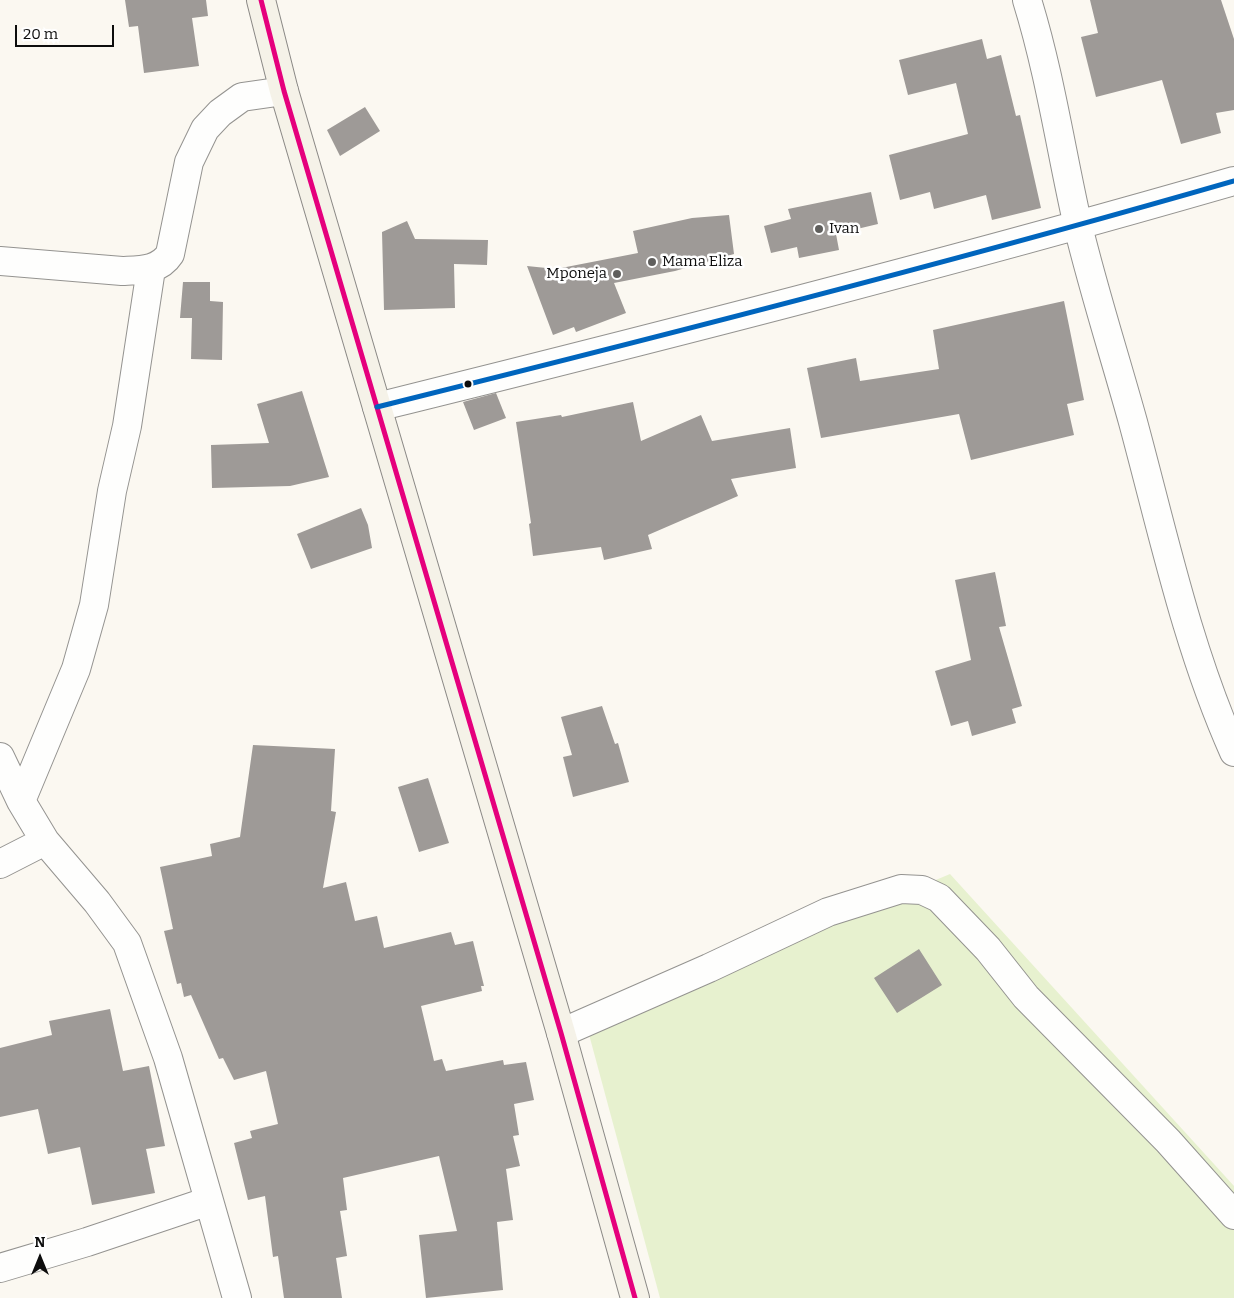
<!DOCTYPE html>
<html>
<head>
<meta charset="utf-8">
<style>
  body { margin:0 }
  #map { position:relative; width:1234px; height:1298px; overflow:hidden; background:#fbf8f1; font-family:Bitter,serif }
  canvas { display:block }
  .north { position:absolute; left:15px; top:1233px; width:50px; height:50px; -webkit-text-stroke:4px #fff; paint-order:stroke; rotate:0deg; font-size:14px; font-weight:700; line-height:20px; text-align:center; color:#0d0d0d }
  .north::after { content:''; display:block; margin:auto; width:18px; height:22px; background:#0d0d0d; clip-path:polygon(50% 0,100% 100%,50% 72%,0 100%) }
  .scale { position:absolute; left:15px; top:25px; width:99px; height:22px; box-sizing:border-box; border:2px solid #0d0d0d; border-top:0; padding-left:6px; font-size:15px; line-height:18px; white-space:nowrap; color:#0d0d0d; -webkit-text-stroke:4px #fff; paint-order:stroke }
</style>
</head>
<body>
<div id="map">
<canvas width="1234" height="1298"></canvas>
<div class="north">N</div>
<div class="scale">20 m</div>
</div>
<script>
const g = document.querySelector('canvas').getContext('2d');
g.lineJoin = 'round';
function fill(path, color) {
  g.fillStyle = color;
  g.fill(path, 'evenodd');
}
function strokePath(path, color, width, dash) {
  g.strokeStyle = color;
  g.lineWidth = width;
  g.lineCap = dash ? 'butt' : 'round';
  g.setLineDash(dash || []);
  g.stroke(path);
}
function label(font, color, halo, rows, align = 'center') {
  g.font = font + ' Bitter,serif';
  g.lineWidth = 5;
  g.setLineDash([]);
  g.textBaseline = 'middle';
  g.strokeStyle = halo;
  g.fillStyle = color;
  for (const [text, x, y, turn = 0] of rows) {
    g.save();
    g.translate(x, y);
    g.rotate((+turn || 0) * Math.PI / 180);
    g.textAlign = isNaN(turn) ? turn : align;
    if (halo) g.strokeText(text, 0, 0);
    g.fillText(text, 0, 0);
    g.restore();
  }
}
fill(new Path2D(`
  M 950,874 L 1234,1186 L 1234,1298 L 660,1298 L 587,1027 Z`), '#e7f1cf');
fill(new Path2D(`
  M 125,0 L 206,0 L 208,16 L 192,18 L 199,66 L 144,73 L 138,26 L 129,27 Z
  M 1090,0 L 1221,0 L 1234,39 L 1234,110 L 1216,113 L 1221,133 L 1181,144 L 1162,80 L 1096,97 L 1081,37 L 1098,33 Z
  M 982,39 L 987,59 L 1001,55 L 1016,116 L 1020,115 L 1041,208 L 992,220 L 986,195 L 934,209 L 930,192 L 900,200 L 889,155 L 968,134 L 956,83 L 908,95 L 899,60 Z
  M 365,107 L 380,131 L 340,156 L 327,130 Z
  M 871,192 L 878,224 L 836,234 L 839,250 L 799,258 L 797,247 L 771,253 L 764,226 L 791,219 L 788,209 Z
  M 729,215 L 734,254 L 675,271 L 614,283 L 626,313 L 576,332 L 574,327 L 553,335 L 527,266 L 556,269 L 638,253 L 633,231 L 692,218 Z
  M 407,221 L 415,239 L 488,240 L 487,265 L 454,264 L 455,308 L 384,310 L 382,232 Z
  M 183,282 L 210,282 L 210,301 L 223,302 L 222,360 L 191,359 L 192,318 L 180,318 Z
  M 1064,301 L 1084,400 L 1067,404 L 1074,435 L 971,460 L 959,414 L 821,438 L 807,368 L 856,358 L 860,381 L 939,369 L 933,330 Z
  M 302,391 L 329,477 L 290,486 L 212,488 L 211,445 L 269,443 L 257,404 Z
  M 496,393 L 506,418 L 474,430 L 463,402 Z
  M 633,402 L 641,441 L 701,415 L 712,441 L 790,428 L 796,468 L 731,479 L 738,496 L 648,535 L 652,549 L 604,560 L 601,547 L 533,556 L 529,524 L 531,523 L 516,422 L 561,415 L 562,417 Z
  M 361,508 L 368,525 L 372,548 L 311,569 L 297,534 Z
  M 995,572 L 1006,626 L 999,627 L 1022,706 L 1012,709 L 1016,723 L 972,736 L 968,721 L 951,726 L 935,671 L 971,660 L 955,580 Z
  M 602,706 L 615,744 L 618,743 L 629,782 L 573,797 L 563,757 L 572,755 L 561,717 Z
  M 253,745 L 335,749 L 331,811 L 336,812 L 323,888 L 346,882 L 355,921 L 377,916 L 384,948 L 451,932 L 455,945 L 473,941 L 484,986 L 481,986 L 482,991 L 421,1006 L 434,1061 L 442,1059 L 446,1071 L 503,1060 L 504,1065 L 526,1062 L 534,1100 L 514,1104 L 519,1135 L 513,1136 L 520,1166 L 506,1169 L 513,1220 L 497,1222 L 503,1290 L 426,1298 L 419,1235 L 457,1231 L 439,1156 L 343,1178 L 347,1210 L 340,1211 L 347,1256 L 336,1258 L 342,1298 L 284,1298 L 278,1256 L 273,1257 L 265,1196 L 248,1200 L 234,1143 L 252,1138 L 250,1131 L 278,1124 L 266,1071 L 234,1080 L 223,1058 L 219,1059 L 191,995 L 184,997 L 181,983 L 177,984 L 164,931 L 173,929 L 160,867 L 212,856 L 210,844 L 240,837 Z
  M 428,778 L 449,843 L 419,852 L 398,787 Z
  M 919,949 L 942,985 L 897,1013 L 874,978 Z
  M 110,1009 L 123,1071 L 149,1066 L 165,1146 L 146,1149 L 155,1193 L 92,1205 L 80,1147 L 48,1154 L 38,1109 L 0,1117 L 0,1048 L 52,1035 L 49,1021 Z`), '#9e9a97');
const street = new Path2D(`
  M 1027,0 C 1050,74 1061,151 1078,226 C 1094,292 1115,357 1133,422 C 1163,533 1187,647 1234,752
  M 0,261 L 122,271 C 140,270 159,271 170,254 L 189,162 L 205,129 L 220,113 L 242,97 L 284,91
  M 377,407 C 664,336 950,263 1234,181
  M 0,757 L 21,801 L 45,841 L 97,902 L 127,943 L 168,1058 L 237,1298
  M 21,801 L 76,669 L 94,605 L 112,491 L 127,426 L 151,269
  M 0,864 L 45,841
  M 561,1033 L 709,968 L 828,912 L 901,889 L 922,890 L 939,898 L 988,949 L 1026,997 L 1168,1141 L 1234,1215
  M 0,1268 L 87,1242 L 209,1201`);
const secondary = new Path2D(`
  M 261,0 L 284,91 L 561,1033 L 635,1298`);
strokePath(street, '#949390', 30);
strokePath(secondary, '#8b8986', 30);
strokePath(street, '#fefefd', 28);
strokePath(secondary, '#f5f2e8', 28);
strokePath(new Path2D(`
  M 261,0 L 284,91 L 561,1033 L 635,1298`), '#e5007d', 5);
strokePath(new Path2D(`
  M 377,407 C 664,336 950,263 1234,181`), '#0065bd', 5);
for (const [x, y, r, color] of [
  [819,229,5,"#605f5d"],
  [652,262,5,"#605f5d"],
  [617,274,5,"#605f5d"],
  [468,384,4.5,"#0d0d0d"]
]) {
  const dot = new Path2D();
  dot.arc(x, y, r, 0, 2 * Math.PI);
  g.fillStyle = color;
  g.fill(dot);
  strokePath(dot, '#fff', 2);
}
label('15px', '#0d0d0d', '#fff', [
  ["Ivan",829,229],
  ["Mama Eliza",662,262],
  ["Mponeja",607,274,"right"]
], 'left');
</script>
</body>
</html>
